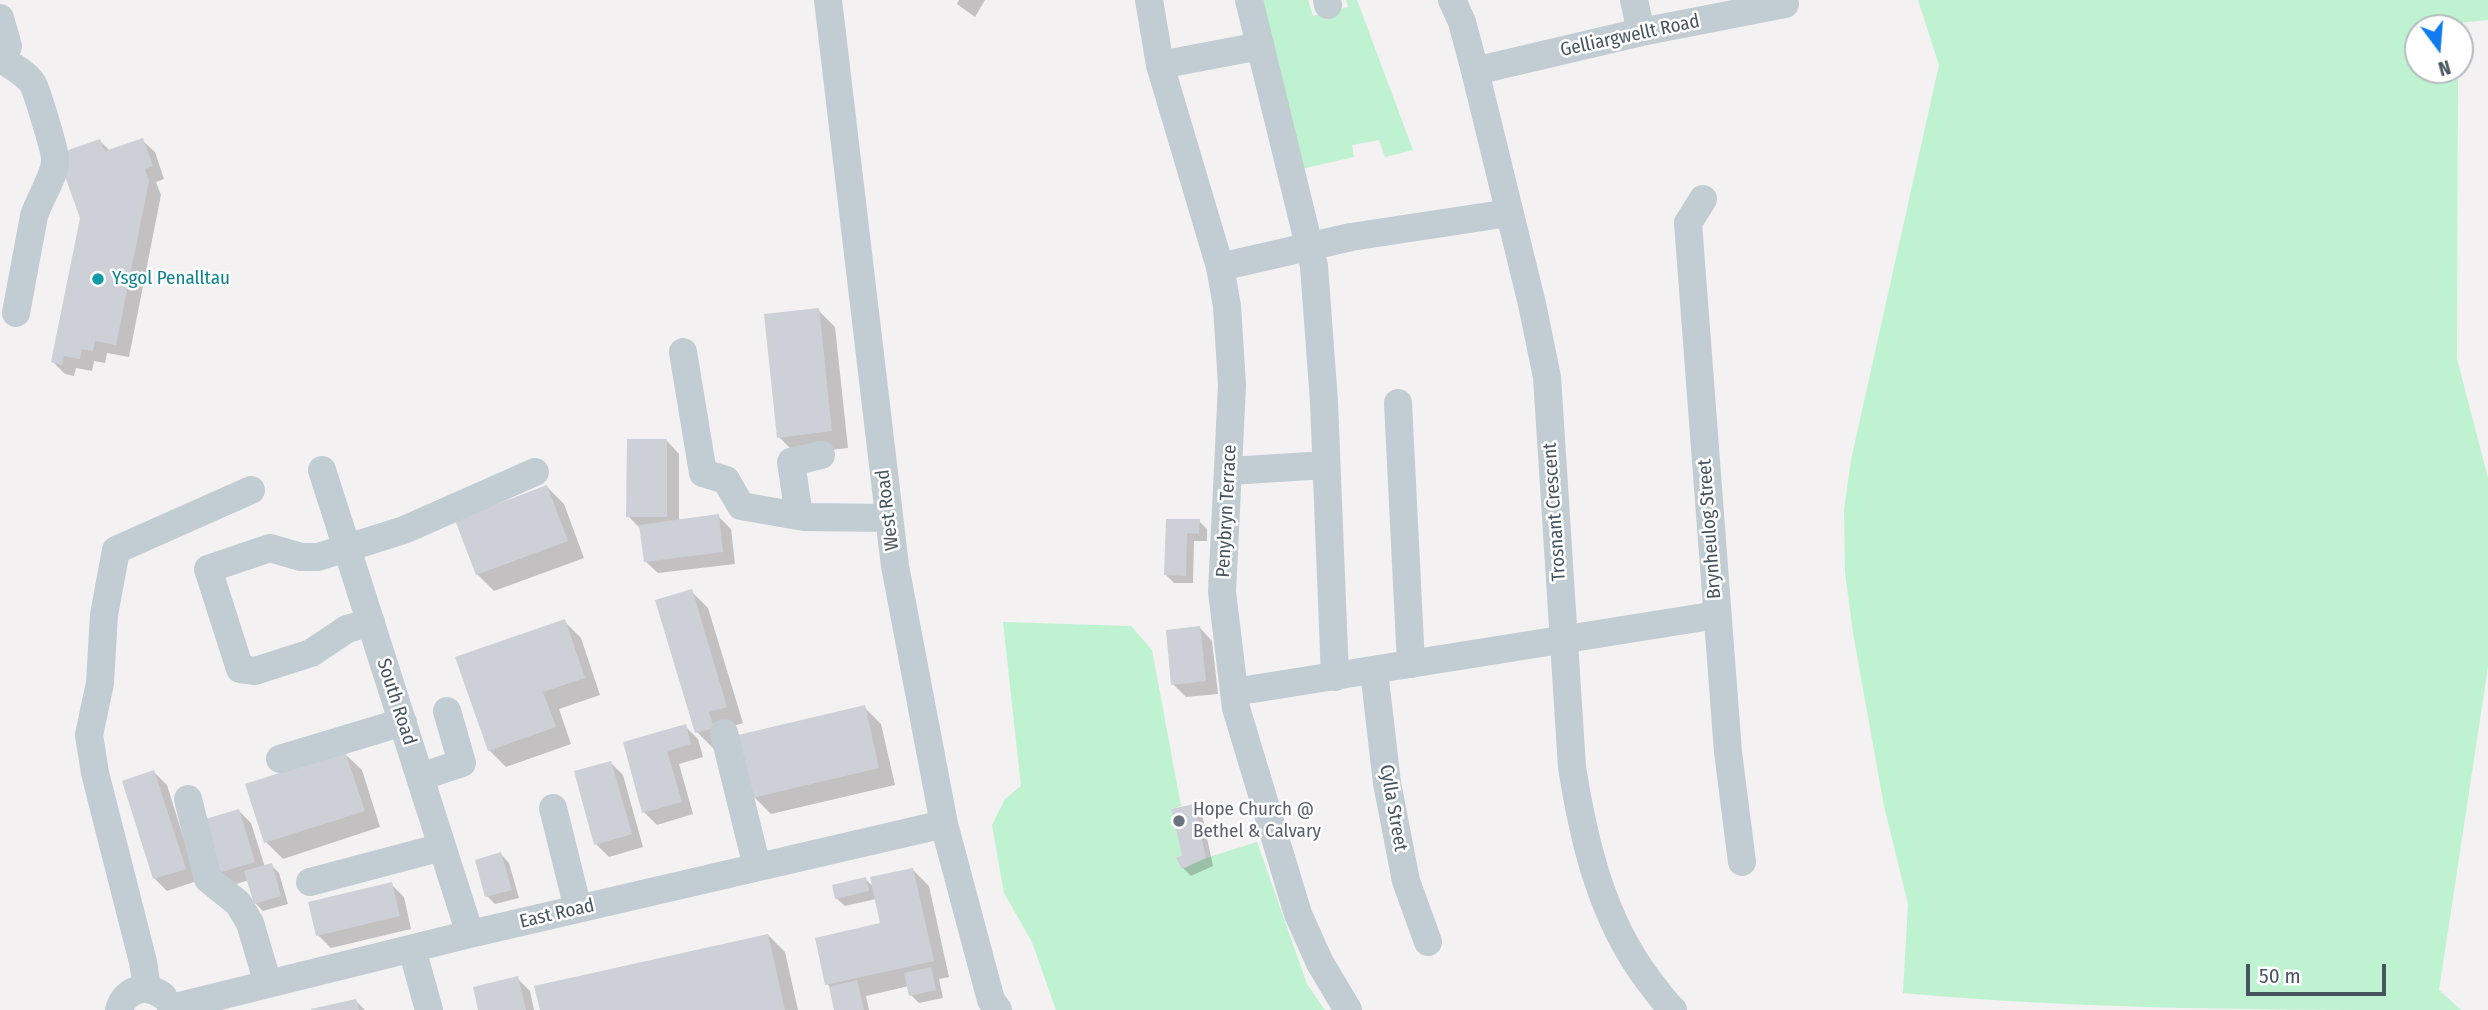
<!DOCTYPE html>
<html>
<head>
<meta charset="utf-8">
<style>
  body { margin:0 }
  #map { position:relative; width:2488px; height:1010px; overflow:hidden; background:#f3f1f1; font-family:"Fira Sans Condensed",sans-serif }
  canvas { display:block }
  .north { position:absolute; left:2404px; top:14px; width:70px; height:70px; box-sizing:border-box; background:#fff; border:2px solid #b6bbbf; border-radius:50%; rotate:164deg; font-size:19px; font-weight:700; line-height:28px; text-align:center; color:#485560 }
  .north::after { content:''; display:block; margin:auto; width:24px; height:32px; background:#0f7bef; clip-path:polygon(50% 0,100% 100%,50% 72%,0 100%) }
  .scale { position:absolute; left:2246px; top:964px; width:140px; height:32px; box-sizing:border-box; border:4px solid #485560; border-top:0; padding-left:9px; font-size:21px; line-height:24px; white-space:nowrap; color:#485560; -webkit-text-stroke:5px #fff; paint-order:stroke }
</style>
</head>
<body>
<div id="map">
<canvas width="2488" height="1010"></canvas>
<div class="north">N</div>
<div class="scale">50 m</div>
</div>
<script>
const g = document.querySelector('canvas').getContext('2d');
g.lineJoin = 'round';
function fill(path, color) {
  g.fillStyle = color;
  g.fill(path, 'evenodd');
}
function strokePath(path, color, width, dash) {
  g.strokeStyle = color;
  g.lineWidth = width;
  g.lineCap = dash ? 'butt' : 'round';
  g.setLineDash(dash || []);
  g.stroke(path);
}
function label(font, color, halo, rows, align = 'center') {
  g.font = font + ' "Fira Sans Condensed",sans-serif';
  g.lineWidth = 5;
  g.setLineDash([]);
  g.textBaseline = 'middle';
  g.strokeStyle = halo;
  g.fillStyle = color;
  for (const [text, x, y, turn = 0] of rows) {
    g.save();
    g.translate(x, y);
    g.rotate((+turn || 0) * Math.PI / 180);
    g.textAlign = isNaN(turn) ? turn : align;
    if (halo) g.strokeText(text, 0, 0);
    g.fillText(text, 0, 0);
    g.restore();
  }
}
fill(new Path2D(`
  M 1255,0 L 1308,0 L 1313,16 L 1348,7 L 1346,0 L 1357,0 L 1413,150 L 1385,157 L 1379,140 L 1352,145 L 1354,157 L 1301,169 Z
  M 1918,0 L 2488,0 L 2488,20 L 2459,23 L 2459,28 L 2418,28 L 2418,70 L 2458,70 L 2457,359 L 2488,478 L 2488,667 L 2439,990 L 2461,1010 C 2275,1010 2088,1010 1903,993 L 1908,904 L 1884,806 L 1853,633 L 1845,572 L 1844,509 L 1851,460 L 1939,65 Z
  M 1003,622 L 1131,626 L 1152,650 L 1181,806 L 1171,809 L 1182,855 L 1176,858 L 1182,869 L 1206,858 L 1257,842 L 1307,984 L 1325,1010 L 1056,1010 L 1032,942 L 1004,893 L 992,825 L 1005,799 L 1021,786 Z`), '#bef2d0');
fill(new Path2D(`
  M 959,0 L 985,0 L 975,17 L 957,4 Z
  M 142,140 L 155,152 L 164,179 L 156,182 L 161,195 L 129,357 L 107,353 L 105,363 L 94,361 L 92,371 L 76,368 L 74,376 L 65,374 L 53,362 L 100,141 L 110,151 Z
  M 818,310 L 835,327 L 848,448 L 796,454 L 779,437 Z
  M 667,441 L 679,454 L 679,521 L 718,516 L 731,529 L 735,564 L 658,573 L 645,561 L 641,529 L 628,516 Z
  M 547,487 L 564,504 L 584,558 L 494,591 L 477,574 Z
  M 1167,520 L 1199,521 L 1207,529 L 1207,541 L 1194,541 L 1193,583 L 1174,583 L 1165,574 Z
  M 691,591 L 708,608 L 743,723 L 725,729 L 714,749 L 697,732 Z
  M 564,621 L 581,638 L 600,695 L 559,709 L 571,744 L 506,767 L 489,750 Z
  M 1200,628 L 1212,641 L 1218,694 L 1186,697 L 1173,684 Z
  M 864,707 L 881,724 L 895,785 L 771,814 L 754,797 Z
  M 685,726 L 698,739 L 703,757 L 679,764 L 693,814 L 657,825 L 644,812 L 625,743 Z
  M 345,754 L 362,770 L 380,827 L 283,859 L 266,842 Z
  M 611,763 L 623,775 L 643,847 L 609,857 L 596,844 Z
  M 154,772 L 167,785 L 197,881 L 167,891 L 154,878 Z
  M 1193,806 L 1202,814 L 1213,866 L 1191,876 L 1183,868 Z
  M 239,811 L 251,823 L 265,867 L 271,865 L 279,873 L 288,904 L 263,911 L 255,903 L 249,880 L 233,885 L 220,872 Z
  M 501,854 L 509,863 L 519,898 L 495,904 L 487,896 Z
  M 912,869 L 929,886 L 949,977 L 939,979 L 943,998 L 919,1003 L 911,995 L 909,986 L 866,996 L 869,1010 L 836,1010 L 831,988 L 827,984 L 882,924 L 876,899 L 845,906 L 836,898 L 865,879 L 874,887 Z
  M 391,884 L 404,897 L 411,929 L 331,948 L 318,935 Z
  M 768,935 L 785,952 L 798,1010 L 541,1010 Z
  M 517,978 L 530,991 L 534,1010 L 480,1010 Z
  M 356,1001 L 365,1010 L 314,1010 Z`), '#0003');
fill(new Path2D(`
  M 143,138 L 153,166 L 145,169 L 149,181 L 116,345 L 95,341 L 93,351 L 82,349 L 80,359 L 64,356 L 62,365 L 51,362 L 80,218 L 57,154 L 100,139 L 105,151 Z
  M 819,308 L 832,431 L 777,438 L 764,314 Z
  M 627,439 L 667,439 L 667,517 L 626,517 Z
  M 547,485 L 568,541 L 476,575 L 455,520 Z
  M 719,514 L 723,552 L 644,562 L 639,525 Z
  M 1166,519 L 1200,519 L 1199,534 L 1187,533 L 1186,576 L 1164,575 Z
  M 692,589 L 727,707 L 709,712 L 714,728 L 695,733 L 655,600 Z
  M 565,619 L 585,678 L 543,692 L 556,727 L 488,751 L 455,657 Z
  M 1200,626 L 1206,681 L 1171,685 L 1166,630 Z
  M 865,705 L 879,768 L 752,798 L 738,735 Z
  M 686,724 L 691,744 L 667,751 L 682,802 L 642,813 L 623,742 Z
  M 345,752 L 365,811 L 264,843 L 245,784 Z
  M 611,761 L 632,834 L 594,845 L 574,771 Z
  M 154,770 L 186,869 L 153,879 L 122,781 Z
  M 1194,804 L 1206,858 L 1182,869 L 1176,858 L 1182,855 L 1171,809 Z
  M 239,809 L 255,862 L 218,873 L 202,820 Z
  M 501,852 L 512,890 L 485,897 L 475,860 Z
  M 272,863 L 281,896 L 254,904 L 244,871 Z
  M 913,868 L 934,961 L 825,985 L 815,938 L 880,923 L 870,877 Z
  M 866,877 L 869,891 L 835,899 L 832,885 Z
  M 392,882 L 400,916 L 316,936 L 308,902 Z
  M 768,934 L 785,1010 L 540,1010 L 534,986 Z
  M 931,967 L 936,990 L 909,996 L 904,973 Z
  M 518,976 L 526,1010 L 478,1010 L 473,987 Z
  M 857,980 L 864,1010 L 834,1010 L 829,987 Z
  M 356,999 L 359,1010 L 311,1010 L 311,1009 Z`), '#cdd0d6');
strokePath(new Path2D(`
  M 828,0 L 895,566 L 944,824 L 991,1000 L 998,1010
  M 1149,0 L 1160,65 L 1220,267 L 1227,306 L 1232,385 L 1222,592 L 1236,708 L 1298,914 L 1320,963 L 1348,1010
  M 1249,0 L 1314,266 L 1324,402 L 1335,677
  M 1327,0 L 1328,5
  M 1452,0 L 1462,22 L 1475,71 L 1532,304 L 1547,377 L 1572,767 C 1584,843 1602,919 1649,981 C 1657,991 1664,1002 1673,1010
  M 1634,0 L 1641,32
  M 0,18 L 8,46 L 3,60
  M 3,60 C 13,67 26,73 33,84 C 37,92 55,150 55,159 C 56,175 39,199 34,216 L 16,313
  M 1160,65 L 1260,46
  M 1475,71 L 1641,32 L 1785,4
  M 1703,199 L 1688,223 L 1728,752 L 1742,862
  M 1220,267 L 1351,237 L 1509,213
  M 683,352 L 703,473 L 726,480 L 741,506 L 804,517 L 889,518
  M 1398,403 L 1411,664
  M 322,470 L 470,934
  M 1230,471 L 1325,465
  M 799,516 L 791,462 L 821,455
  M 371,622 L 347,629 L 311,653 L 255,671 L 240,669 L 208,569 L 270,548 L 301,557 L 318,557 L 404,530 L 535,472
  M 1374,671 L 1387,783 L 1406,881 L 1428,942
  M 1234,692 L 1717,615
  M 724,733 L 757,867
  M 280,759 L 403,722
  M 420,777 L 462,763 L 447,711
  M 188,799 L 208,879 L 238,903 L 250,923 L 268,984
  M 553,808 L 578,909
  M 310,882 L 442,847
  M 412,949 L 429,1010
  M 147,988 L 143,962 L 95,773 L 89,735 L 100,683 L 104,615 L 116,550 L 251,490
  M 171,1008 L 470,934 L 944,824
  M 119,1010 C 125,989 146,983 163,996`), '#c1ccd3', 28);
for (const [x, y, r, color] of [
  [98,279,7,"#0f9aa8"],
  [1179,821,7,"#6b7280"]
]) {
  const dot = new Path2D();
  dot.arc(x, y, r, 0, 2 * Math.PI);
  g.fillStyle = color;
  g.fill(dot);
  strokePath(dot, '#fff', 2.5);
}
label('19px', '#485560', '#fff', [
  ["Gelliargwellt Road",1630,36,-12],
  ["West Road",888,510,-97],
  ["Penybryn Terrace",1227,511,-87],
  ["Trosnant Crescent",1555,512,-94],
  ["Brynheulog Street",1710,529,-94],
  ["South Road",396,702,72],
  ["Cylla Street",1393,808,80],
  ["East Road",557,914,-13]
]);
label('19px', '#0d838f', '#fff', [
  ["Ysgol Penalltau",112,279]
], 'left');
label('19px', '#5b616d', '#fff', [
  ["Hope Church @",1193,810],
  ["Bethel & Calvary",1193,832]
], 'left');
</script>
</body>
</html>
